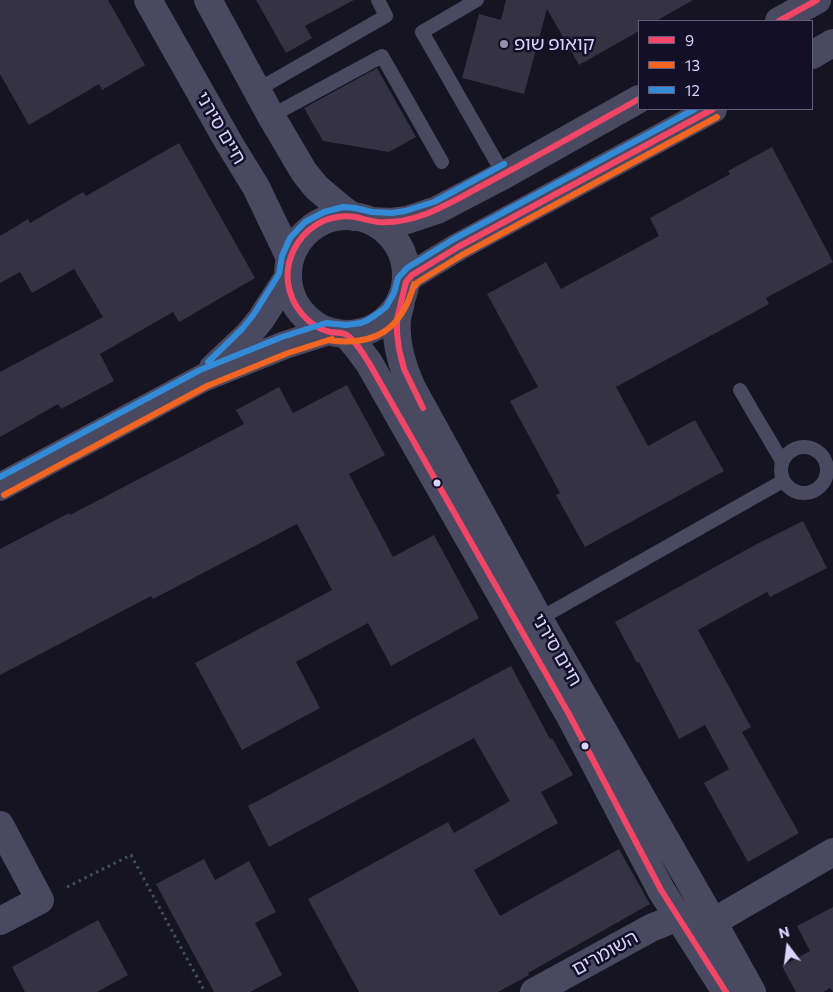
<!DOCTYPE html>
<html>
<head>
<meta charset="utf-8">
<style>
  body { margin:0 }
  #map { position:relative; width:833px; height:992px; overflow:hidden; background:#161421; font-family:Commissioner,sans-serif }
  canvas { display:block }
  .legend { position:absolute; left:638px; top:20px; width:175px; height:90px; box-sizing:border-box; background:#130f26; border:1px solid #625e7d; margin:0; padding:6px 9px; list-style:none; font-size:15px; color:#d9d4ff }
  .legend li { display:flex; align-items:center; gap:10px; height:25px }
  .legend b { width:25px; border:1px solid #625e7d }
  .north { position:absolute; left:763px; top:922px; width:50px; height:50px; -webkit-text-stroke:4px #130f26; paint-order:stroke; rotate:345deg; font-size:14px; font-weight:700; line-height:20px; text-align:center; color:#d9d4ff }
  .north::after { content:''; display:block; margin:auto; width:18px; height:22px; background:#d9d4ff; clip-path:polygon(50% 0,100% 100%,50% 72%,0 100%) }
</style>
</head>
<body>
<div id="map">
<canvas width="833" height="992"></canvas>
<ul class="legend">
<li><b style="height:6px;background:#f34667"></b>9</li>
<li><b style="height:6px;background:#f26522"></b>13</li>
<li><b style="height:6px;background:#338bd7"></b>12</li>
</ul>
<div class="north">N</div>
</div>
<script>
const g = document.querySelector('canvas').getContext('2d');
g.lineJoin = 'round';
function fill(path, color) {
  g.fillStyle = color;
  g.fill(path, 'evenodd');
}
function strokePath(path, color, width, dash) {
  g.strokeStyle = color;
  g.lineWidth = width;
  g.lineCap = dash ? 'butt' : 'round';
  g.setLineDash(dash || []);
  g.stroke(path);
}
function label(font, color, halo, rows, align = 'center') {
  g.font = font + ' Commissioner,"Noto Sans Hebrew",sans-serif';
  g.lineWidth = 5;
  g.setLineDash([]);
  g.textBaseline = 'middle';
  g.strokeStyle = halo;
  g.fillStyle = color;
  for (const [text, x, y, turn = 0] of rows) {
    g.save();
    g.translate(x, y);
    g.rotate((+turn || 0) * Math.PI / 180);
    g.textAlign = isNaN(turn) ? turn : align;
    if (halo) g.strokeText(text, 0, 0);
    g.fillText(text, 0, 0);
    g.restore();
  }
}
fill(new Path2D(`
  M 0,0 L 108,0 L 145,65 L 102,90 L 99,84 L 29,125 L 0,74 Z
  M 256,0 L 354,0 L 305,26 L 312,38 L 286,53 Z
  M 506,0 L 693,0 L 656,21 L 639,21 L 639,31 L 579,65 L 547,9 L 524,94 L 462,78 L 479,14 L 501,20 Z
  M 377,68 L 416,137 L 389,152 L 323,141 L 304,108 Z
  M 179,143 L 255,278 L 179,322 L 173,312 L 100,354 L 114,381 L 61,409 L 58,404 L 0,437 L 0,372 L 103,317 L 74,269 L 32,293 L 20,272 L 0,283 L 0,236 L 28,219 L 30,223 L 83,192 L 86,196 Z
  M 772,147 L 833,262 L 766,298 L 769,304 L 616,387 L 648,446 L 695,420 L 724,471 L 585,547 L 556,495 L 560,493 L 510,401 L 538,387 L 487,294 L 546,262 L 561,289 L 659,236 L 650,218 L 730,174 L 728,171 Z
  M 347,385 L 385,455 L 349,474 L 393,557 L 434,535 L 479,618 L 391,666 L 368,623 L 296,662 L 320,708 L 242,750 L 195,663 L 332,590 L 297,524 L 153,599 L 151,596 L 0,675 L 0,549 L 69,513 L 70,515 L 244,424 L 236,410 L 279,387 L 293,413 Z
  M 803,521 L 827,568 L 770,597 L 767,592 L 698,630 L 751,727 L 742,732 L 799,833 L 748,862 L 704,783 L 729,769 L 705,725 L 679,739 L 639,662 L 637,663 L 615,622 L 755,545 Z
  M 511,666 L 550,739 L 552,738 L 573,775 L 541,792 L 558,823 L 474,870 L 500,916 L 619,849 L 650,904 L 528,973 L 529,975 L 498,992 L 359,992 L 308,899 L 448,822 L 454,833 L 510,801 L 474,738 L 269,847 L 248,806 Z
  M 204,859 L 215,880 L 249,861 L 276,912 L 255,923 L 282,975 L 250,992 L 214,992 L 156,884 Z
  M 833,907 L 833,992 L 830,988 L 823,992 L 796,992 L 782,966 L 810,951 L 797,926 Z
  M 98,920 L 128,975 L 97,992 L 25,992 L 12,967 Z`), '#343243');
strokePath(new Path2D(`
  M 67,887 L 131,855 L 205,992`), '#44505f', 3, [2.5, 4]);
strokePath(new Path2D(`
  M 477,0 L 422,32 L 504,175
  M 257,90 L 386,16 L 378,0
  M 271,116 L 382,56 L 442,162
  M 740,390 L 782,461
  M781 470a23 23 0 1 1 46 0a23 23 0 1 1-46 0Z
  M 539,619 L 783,481`), '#4a4962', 14);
strokePath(new Path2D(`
  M 0,825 L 40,900 L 0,921
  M 713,922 L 833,852
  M 534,992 L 651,928 L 678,917`), '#4a4962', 28);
strokePath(new Path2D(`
  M 148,0 L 229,143 L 256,187 L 290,258
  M 208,0 L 271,116 L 304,172 L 316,187 L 336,204 L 353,217
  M 779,21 L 817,0
  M 812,55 L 833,43
  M288 275a59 59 0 1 1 118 0a59 59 0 1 1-118 0Z
  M 371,221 L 392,222 L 407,220 L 437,210 L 504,175 L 639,99
  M 406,282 L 412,275 L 458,247 L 713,109
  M 402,296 C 401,304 398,312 397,319 C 395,343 402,366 412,388 L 539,619 L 713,922 L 752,992
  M 346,334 L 357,347 L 369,363 L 570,716 L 661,890 L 726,992
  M 213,368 L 248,335 L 261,319 L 288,277
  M 0,487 L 203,378 L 285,345 L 329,331`), '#4a4962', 28);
strokePath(new Path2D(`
  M 779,21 L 817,0
  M 639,99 C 589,127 538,156 487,183 C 466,194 445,207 423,215 C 409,220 393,223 378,222 C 372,221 366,220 360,218 C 346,214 328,217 316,225 C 297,237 285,260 288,283 C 291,305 308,327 330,332 C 335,333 340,332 345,334 C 355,339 363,354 369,363 L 570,716 L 661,890 L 726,992
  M 423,408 L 404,369 L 399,349 L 397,333 L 397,319 L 406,282 L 412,275 L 458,247 L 713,109`), '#f34667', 6);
strokePath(new Path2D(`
  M 413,288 L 418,282 L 462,255 L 717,117
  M 328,340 C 374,347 402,330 414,284
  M 4,495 L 207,386 L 288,353 L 332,339`), '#f26522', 6);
strokePath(new Path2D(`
  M 208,362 L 242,329 L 254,314 L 279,274 L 282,256 L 290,238 L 305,222 L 324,212 L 343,207 L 355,208 L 372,212 L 392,213 L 405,211 L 434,202 L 504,164
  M 0,477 L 200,370 L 282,337 L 326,323 L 346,325 L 361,323 L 368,320 L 381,311 L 386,307 L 394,293 L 398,278 L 407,268 L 454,239 L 695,109`), '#338bd7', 6);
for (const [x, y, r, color] of [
  [504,44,5,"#9591b1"],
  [437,483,4.5,"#d9d4ff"],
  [585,746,4.5,"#d9d4ff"]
]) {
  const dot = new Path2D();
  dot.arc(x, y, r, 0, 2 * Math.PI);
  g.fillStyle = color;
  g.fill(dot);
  strokePath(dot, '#130f26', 2);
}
label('19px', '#d9d4ff', '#130f26', [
  ["קואופ שופ",514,44]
], 'left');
label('19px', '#d9d4ff', '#130f26', [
  ["חיים סירני",221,128,60],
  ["חיים סירני",557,650,60],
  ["השומרים",605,953,-29]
]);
</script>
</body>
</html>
